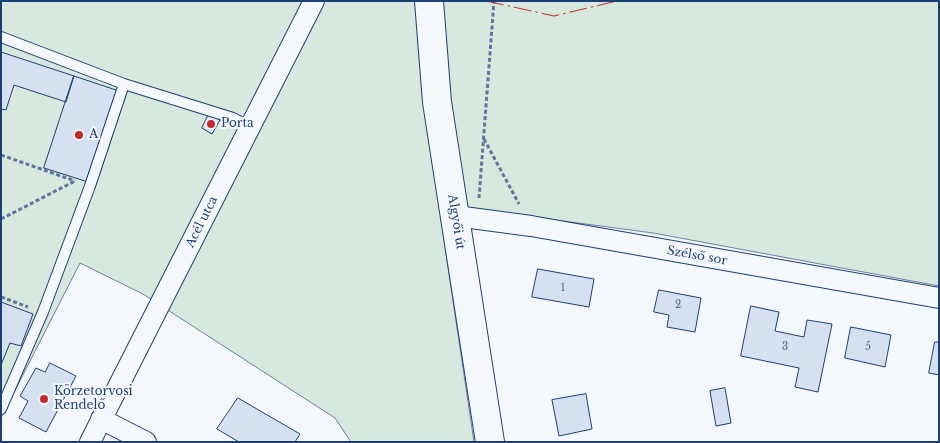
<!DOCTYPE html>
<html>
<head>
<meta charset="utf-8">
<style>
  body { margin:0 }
  #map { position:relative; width:940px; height:443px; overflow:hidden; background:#f4f7fb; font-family:"Libre Baskerville",serif }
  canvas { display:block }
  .frame { position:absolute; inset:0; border:2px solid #1d3f73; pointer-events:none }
</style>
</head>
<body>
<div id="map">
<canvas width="940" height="443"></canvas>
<div class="frame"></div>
</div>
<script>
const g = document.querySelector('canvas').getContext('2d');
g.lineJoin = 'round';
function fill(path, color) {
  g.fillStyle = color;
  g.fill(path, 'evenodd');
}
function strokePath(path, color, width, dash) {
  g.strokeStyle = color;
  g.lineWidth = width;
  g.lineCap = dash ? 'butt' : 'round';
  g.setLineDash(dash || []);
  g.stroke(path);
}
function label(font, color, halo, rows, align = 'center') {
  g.font = font + ' "Libre Baskerville",serif';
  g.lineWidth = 4;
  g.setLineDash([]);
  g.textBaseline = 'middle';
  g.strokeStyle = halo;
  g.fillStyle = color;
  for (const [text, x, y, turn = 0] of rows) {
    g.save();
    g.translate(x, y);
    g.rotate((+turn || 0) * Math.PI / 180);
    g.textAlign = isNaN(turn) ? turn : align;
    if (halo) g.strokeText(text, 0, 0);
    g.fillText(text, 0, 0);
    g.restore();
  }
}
const green = new Path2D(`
  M 1,1 L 939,1 L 939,286 L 653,233 L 533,217 L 441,220 L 474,442 L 351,442 L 335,418 L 143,294 L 80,263 L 1,418 Z`);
fill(green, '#d7e8df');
strokePath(green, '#687fa3', 1);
const building = new Path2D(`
  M 1,52 L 74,76 L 66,102 L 14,85 L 6,110 L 1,109 Z
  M 74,76 L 119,91 L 88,182 L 44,168 Z
  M 209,114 L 220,120 L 212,134 L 202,128 Z
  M 538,269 L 594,279 L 589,307 L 532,297 Z
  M 659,290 L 701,298 L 695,332 L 667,327 L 669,315 L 654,312 Z
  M 1,302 L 33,314 L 21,346 L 10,343 L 1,365 Z
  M 751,306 L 779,312 L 775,331 L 804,337 L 807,320 L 832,324 L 818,392 L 795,387 L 799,368 L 741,356 Z
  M 851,327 L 891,335 L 885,367 L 845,358 Z
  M 935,342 L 939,342 L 939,375 L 929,373 Z
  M 50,363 L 76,376 L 46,432 L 19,418 L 28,401 L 20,396 L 36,368 L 45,372 Z
  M 725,388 L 731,423 L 716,426 L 710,391 Z
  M 586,394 L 592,429 L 559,436 L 552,400 Z
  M 238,398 L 300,434 L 295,442 L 239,442 L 217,429 Z`);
fill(building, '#d5e0f0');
strokePath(building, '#1d3f73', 1);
const lane = new Path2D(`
  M 1,37 L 124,84 L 233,118 L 250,127
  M 1,409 L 43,312 L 90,186 L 124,84`);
const street = new Path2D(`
  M 456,216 L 531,226 L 939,298
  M 101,419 L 146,442
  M 90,442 L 314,1`);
const primary = new Path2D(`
  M 429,1 L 437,102 L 490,442`);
strokePath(lane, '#1d3f73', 12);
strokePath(street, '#1d3f73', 22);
strokePath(primary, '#1d3f73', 30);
strokePath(new Path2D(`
  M 484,139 L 519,204
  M 1,155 L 75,181
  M 479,198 L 494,1
  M 1,219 L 75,181
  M 1,297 L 28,307`), '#5e769c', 3, [4, 2.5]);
strokePath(lane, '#f4f7fb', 10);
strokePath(street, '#f4f7fb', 20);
strokePath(primary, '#f4f7fb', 28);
strokePath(new Path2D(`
  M 486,1 L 554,16 L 617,1`), '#c62828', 1, [18, 4, 2.5, 4]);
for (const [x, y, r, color] of [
  [211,124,5,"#c62828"],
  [79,135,5,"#c62828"],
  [44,399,5,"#c62828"]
]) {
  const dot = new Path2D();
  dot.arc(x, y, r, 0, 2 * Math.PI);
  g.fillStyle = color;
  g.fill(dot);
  strokePath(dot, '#f4f7fb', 2);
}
label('10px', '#4b6792', null, [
  ["1",563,288],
  ["2",678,305],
  ["3",785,347],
  ["5",868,347]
]);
label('12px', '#1d3f73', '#f4f7fb', [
  ["Porta",221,124],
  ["A",89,135],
  ["Körzetorvosi",54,392],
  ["Rendelő",54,406]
], 'left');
label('12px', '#1d3f73', '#f4f7fb', [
  ["Acél utca",202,222,-63],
  ["Algyői út",456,222,81],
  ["Szélső sor",697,256,10]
]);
</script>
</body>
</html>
